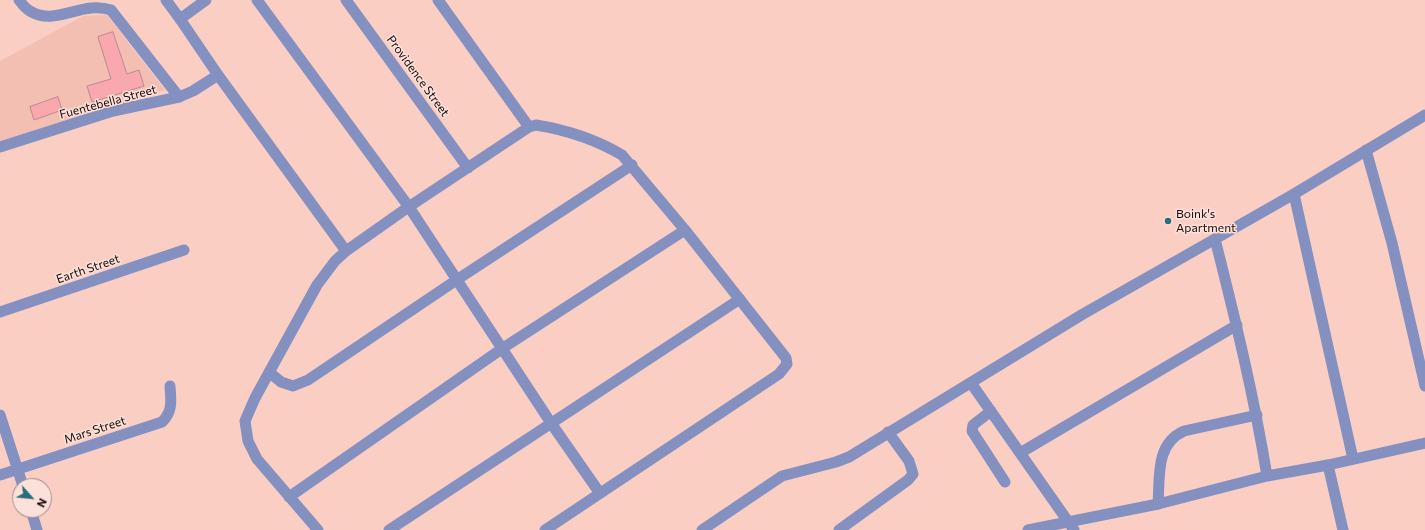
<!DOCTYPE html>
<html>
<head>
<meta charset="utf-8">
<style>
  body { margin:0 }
  #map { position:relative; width:1425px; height:530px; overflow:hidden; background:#fbcec4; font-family:Commissioner,sans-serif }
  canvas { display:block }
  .north { position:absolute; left:12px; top:478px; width:40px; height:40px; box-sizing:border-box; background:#fce0da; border:1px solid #a28b86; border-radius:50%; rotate:117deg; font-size:11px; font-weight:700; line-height:16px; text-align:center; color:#1a0b08 }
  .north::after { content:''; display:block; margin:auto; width:14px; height:18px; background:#286f7d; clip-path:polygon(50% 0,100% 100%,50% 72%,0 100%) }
</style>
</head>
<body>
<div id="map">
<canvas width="1425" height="530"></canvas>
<div class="north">N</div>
</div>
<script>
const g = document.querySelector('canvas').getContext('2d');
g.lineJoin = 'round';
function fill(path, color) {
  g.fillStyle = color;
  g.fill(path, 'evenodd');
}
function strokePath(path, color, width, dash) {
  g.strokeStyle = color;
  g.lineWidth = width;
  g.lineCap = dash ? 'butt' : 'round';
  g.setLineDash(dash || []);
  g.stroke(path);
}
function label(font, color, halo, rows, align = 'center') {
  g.font = font + ' Commissioner,sans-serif';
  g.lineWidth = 3;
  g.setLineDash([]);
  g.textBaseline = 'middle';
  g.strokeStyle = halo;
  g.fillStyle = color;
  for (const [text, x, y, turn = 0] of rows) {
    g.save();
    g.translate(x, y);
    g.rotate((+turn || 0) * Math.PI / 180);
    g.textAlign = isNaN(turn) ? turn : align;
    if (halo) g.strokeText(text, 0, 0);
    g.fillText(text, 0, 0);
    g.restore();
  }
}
fill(new Path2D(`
  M 107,15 L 165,90 L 0,142 L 0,61 L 83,16 Z`), '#f3bfb3');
const building = new Path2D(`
  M 113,32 L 127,74 L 139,70 L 144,86 L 92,102 L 87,86 L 111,79 L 98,37 Z
  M 58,97 L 62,110 L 34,120 L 30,107 Z`);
fill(building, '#faa8b0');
strokePath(building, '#b78b8f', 1);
strokePath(new Path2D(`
  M 19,0 C 22,4 26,9 30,11 C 55,27 82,0 111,10 L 179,97
  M 166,0 L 180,19
  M 257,0 L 409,207 L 551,423 L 599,492
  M 346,0 L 468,168
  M 438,0 L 529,127
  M 218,75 L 346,251
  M 1366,150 L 1392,243 L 1425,386
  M 1294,194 L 1353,459
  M 0,312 L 184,250
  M 269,372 L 281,382 L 293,386 L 308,380 L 458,279 L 632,165
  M 971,383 L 1074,530
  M 991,411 L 973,425 L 972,431 L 1005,482
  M 0,415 L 23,486
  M 1020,453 L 1237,325
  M 1328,465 L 1343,530
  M 0,475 L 162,422 C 173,411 171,401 170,386
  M 289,497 L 503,348 L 685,230
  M 1158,504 C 1160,477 1155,444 1184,431 L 1257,415
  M 31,510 L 37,530
  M 318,530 L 257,459 L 248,441 L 245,421 L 255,398 L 317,285 L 335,261 L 346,251 L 407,208 L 529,127 L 536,125 C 567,130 595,139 622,155 L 685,230 L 786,358 L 787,364 L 779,374 L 545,530
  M 389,530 L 740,299
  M 702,530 L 782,476 L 836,462 L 849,457 L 1083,314 L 1215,239
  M 839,530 L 908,480 L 913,474 L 909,461 L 888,432`), '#8390c0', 11);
strokePath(new Path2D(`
  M 0,147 L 113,111 L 179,97 L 193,91 L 218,75 L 180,19 L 206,0
  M 1267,476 C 1254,396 1235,318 1215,239 L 1294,194 L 1425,115
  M 1028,530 L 1158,504 L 1267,476 L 1328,465 L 1425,443`), '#8390c0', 11);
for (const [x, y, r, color] of [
  [1168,221,4,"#286f7d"]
]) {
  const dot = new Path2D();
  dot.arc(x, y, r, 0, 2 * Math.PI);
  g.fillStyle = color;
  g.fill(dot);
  strokePath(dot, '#fce0da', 1.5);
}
label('12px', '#1a0b08', '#fce0da', [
  ["Providence Street",418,76,54],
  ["Fuentebella Street",108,102,-15],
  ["Earth Street",88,269,-19],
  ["Mars Street",95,430,-18]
]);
label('12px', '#1a0b08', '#fce0da', [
  ["Boink's",1176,214],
  ["Apartment",1176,228]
], 'left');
</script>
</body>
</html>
